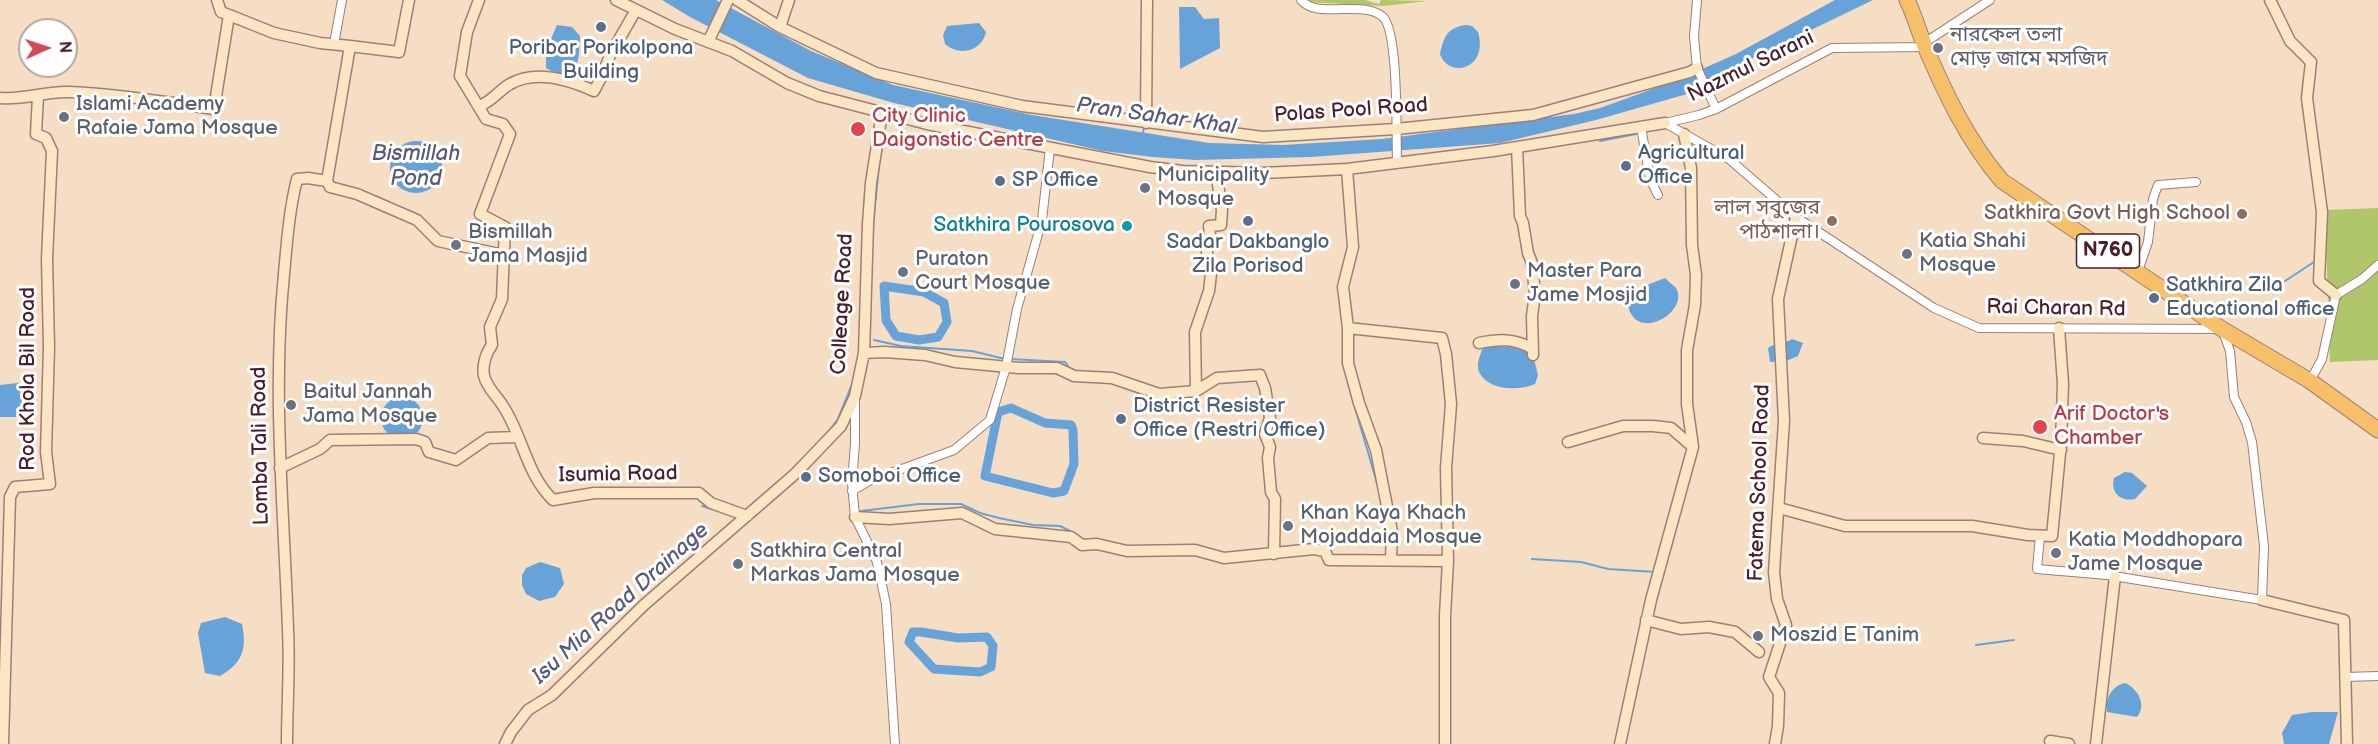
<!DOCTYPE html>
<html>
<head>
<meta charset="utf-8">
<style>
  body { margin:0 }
  #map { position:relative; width:2378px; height:744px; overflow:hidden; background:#f5dec3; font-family:"Balsamiq Sans",sans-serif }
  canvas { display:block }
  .north { position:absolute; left:18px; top:18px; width:60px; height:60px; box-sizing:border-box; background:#fff; border:2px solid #b7a5aa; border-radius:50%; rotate:87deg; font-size:16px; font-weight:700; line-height:24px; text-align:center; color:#4a1f2b }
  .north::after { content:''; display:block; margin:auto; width:21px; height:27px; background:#d1495b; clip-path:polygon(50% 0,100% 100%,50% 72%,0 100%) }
</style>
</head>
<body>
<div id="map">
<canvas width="2378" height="744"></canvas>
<div class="north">N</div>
</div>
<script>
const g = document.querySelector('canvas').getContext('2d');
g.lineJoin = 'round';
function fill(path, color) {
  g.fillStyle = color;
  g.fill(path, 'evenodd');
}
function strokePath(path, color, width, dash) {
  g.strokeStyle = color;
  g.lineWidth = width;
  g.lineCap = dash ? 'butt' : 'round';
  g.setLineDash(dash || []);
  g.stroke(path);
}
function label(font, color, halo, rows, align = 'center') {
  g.font = font + ' "Balsamiq Sans","Noto Sans Bengali",sans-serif';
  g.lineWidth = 6;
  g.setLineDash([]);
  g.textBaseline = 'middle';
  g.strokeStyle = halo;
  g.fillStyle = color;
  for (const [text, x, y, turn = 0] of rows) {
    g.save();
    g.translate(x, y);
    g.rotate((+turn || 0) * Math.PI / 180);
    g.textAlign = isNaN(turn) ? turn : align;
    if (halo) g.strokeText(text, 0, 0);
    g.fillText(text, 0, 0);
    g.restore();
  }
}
fill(new Path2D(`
  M 1307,0 L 1365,0 L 1379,4 L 1381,0 L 1427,1 L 1384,6 L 1307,2 Z
  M 2378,208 L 2378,360 L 2330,362 L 2325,210 Z`), '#b0c66b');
fill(new Path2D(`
  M 662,0 L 716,0 L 811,51 L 893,85 L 1032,115 L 1209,143 L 1283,145 L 1382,139 L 1574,114 L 1600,108 L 1675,81 L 1736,54 L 1835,0 L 1873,0 L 1749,60 L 1694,92 L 1596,120 L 1500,143 L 1311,157 L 1195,160 L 1153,157 L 1103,151 L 894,103 L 808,78 L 690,17 Z
  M 1179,7 L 1195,7 L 1204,19 L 1219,18 L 1220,48 L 1180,69 Z
  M 979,23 L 986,32 C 982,51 960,57 945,44 L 943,35 L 947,26 Z
  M 557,25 L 572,27 L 580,36 C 579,64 578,87 546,68 L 546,50 Z
  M 1466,25 L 1472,26 L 1478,32 C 1489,70 1448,79 1440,54 C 1444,36 1447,28 1466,25 Z
  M390 167a26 26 0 1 1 52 0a26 26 0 1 1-52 0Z
  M 1665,278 C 1668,281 1673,285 1676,288 C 1691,313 1629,348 1627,297 L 1634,290 Z
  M 1792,339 L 1803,343 L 1798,356 L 1786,361 L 1770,362 L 1768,348 C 1775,342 1784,345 1792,339 Z
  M 1492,346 L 1523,348 L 1533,355 L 1538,375 L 1535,384 C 1519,391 1488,391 1479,372 C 1476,364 1480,356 1482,349 Z
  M 18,383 L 29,389 L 28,412 L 18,417 L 0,417 L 0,385 Z
  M381 418a21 21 0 1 1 42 0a21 21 0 1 1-42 0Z
  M 2125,472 L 2132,473 L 2147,486 L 2135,499 C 2120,502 2110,492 2114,478 Z
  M 540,562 L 560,568 L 564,584 L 555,597 L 539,601 L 526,594 L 522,585 L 522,575 L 526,568 Z
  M 225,617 L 242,624 C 247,648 243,663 220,676 L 205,673 L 198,633 L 201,623 Z
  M 2125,683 C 2138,688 2147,706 2137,717 L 2107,712 C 2105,698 2112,686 2125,683 Z
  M 2312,712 L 2338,712 L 2329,744 L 2284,744 L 2282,733 L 2292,715 Z`), '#67a3d8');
strokePath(new Path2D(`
  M 1143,134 L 1144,126
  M 1600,141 L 1636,134 L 1604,140
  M 873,225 L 880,156
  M 2282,283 L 2317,260
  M 870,315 L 871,294
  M 874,340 L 901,346 L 972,351 L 1005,359
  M 1010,359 L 1065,362 L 1070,369
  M 1351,394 L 1377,483
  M 829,431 L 838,419 L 853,382
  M 702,506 L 719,511
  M 861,511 L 919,504 L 961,504 L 980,513 L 999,518 L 1033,525 L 1060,526 L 1070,531
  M 1532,559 L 1581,562 L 1608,569 L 1656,572
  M 1976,645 L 2014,640`), '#67a3d8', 2);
strokePath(new Path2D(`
  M 884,286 L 924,292 L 944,303 L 947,322 L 938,337 L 919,340 L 896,336 L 886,320 Z
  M 1011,408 L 1045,423 L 1071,425 L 1073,430 L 1074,464 L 1064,491 L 1053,493 L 985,476 L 998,412 Z
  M 913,632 L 921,632 L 958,638 L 987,637 L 993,646 L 991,667 L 980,672 L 934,669 L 909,642 Z`), '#67a3d8', 9);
const street = new Path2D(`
  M 1301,0 C 1311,12 1330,9 1344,9 C 1357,9 1373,8 1383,17 C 1399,32 1396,136 1397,162
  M 1697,0 L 1694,37 L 1697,68 L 1716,109
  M 1924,43 L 1990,0
  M 334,44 L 342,0
  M 1665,123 L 1729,159 L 1796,217 L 1934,308 L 1979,328 L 2222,329 L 2230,351 L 2234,397 L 2246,422 L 2252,442 L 2264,546 L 2262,600 L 2107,575 L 2037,569 L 2040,536
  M 1665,123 L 1699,115 L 1716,109 L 1832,48 L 1926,47
  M 1641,127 L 1650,179 L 1658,195
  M 2138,271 L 2148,242 L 2153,199 L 2158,185 L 2196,182
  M 2310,381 L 2322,359 L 2336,295 L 2362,279 L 2378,265
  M 855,399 L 855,443 L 852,483 L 855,517 L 877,562 L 886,604 L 895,744
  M 852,491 L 869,481 L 954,450 L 990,420 L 1006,367 L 1017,309 L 1042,220 L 1050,148
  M 2345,677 L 2378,676`);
const secondary = new Path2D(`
  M 479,0 L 467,32 L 460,76 L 486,119 L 503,124 L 510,134 L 480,214 L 505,227 L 502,299 L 490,327 L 492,345 C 486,353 482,365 484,376 C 487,388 497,396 503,406 C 523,436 526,474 553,500 L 594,493 L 699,493 L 711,503 L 747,516
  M 616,0 L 675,29 L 732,51 L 787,83 L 819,96 L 927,124 L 1150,167 L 1183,171 L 1263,173 L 1347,169 L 1493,151 L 1665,123
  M 737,0 L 780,27 L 876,73 L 1022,106 L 1263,137 L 1396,129 L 1533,115 L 1690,72 L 1697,68
  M 2270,0 L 2290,41 L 2311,62 L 2307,98 L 2322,212 L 2319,281 L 2336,295
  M 229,15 L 274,33 L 320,43 L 350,46 L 327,181
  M 780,27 L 789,0
  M 708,42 L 728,0
  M 350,46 L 399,52 L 409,0
  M 0,98 C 27,100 45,91 69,92 C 118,94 166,102 214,109 L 229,15 L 221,12 L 217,0
  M 479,106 C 492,102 499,90 510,84 C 536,69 570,80 594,91 L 603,74 L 610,55 L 636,10
  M 1146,123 L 1147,0
  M 1517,147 L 1520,216 L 1523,223 L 1528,253 L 1532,263 L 1535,294 L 1532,316 L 1533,355
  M 1347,169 L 1353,247 L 1343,287 L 1348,328 L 1442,338 L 1446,354 L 1451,404 L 1446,468 L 1448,561 L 1445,616 L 1445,744
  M 327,181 L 330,187 L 357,194 L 417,220 L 438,241 L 504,255
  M 1348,328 L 1348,363 L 1359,403 L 1376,450 L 1392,532 L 1391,560
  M 1479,343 C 1498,339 1515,338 1533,349
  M 864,353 L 885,352 L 925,355 L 955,362 L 1019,368 L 1057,368 L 1074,376 L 1112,378 L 1159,394 L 1196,391 L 1217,378 L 1260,375 L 1265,388 L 1270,418 L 1265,434 L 1270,447 L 1268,458 L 1271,492 L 1275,499 L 1274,554
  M 1196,391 L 1195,332 L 1209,291 L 1211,274 L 1207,266 L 1207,248 L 1210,234 L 1209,226 L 1221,225 L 1222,210 L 1216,172
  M 1983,438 L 2023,441 L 2061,450
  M 1568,442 L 1623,426 L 1653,426 L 1671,428 L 1693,447
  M 280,468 L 320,449 L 330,440 L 416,439 L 425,442 L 429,452 L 456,460 L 488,438 L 517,437
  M 1779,508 L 1845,526 L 1972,526 L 2028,535 L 2052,536 L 2061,443 L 2063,384 L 2059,328
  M 855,517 L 889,519 L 962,513 L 995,529 L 1071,537 L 1082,545 L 1097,544 L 1127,551 L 1195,550 L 1224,558 L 1314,549 L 1325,551 L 1329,560 L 1448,561
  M 2262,600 L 2344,620 L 2347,744
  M 1646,620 L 1681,629 L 1709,627 L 1735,632 L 1759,652
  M 2050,741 L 2069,744
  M 3,744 L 10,497 L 15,487 L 50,484 L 46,452 L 49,347 L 47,259 L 52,151 L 46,138 L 36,134 L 38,96
  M 287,744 C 287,706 290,668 288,630 C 284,511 272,393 284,274 C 287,242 289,211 297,179 L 308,178 L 327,181
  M 505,744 L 511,732 L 528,710 L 552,695 L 644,605 L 795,474 L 841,426 L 855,396 L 864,353 L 868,224 L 871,183 L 882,113
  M 1620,744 L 1651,600 L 1693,447 L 1687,404 L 1687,350 L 1695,305 L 1696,275 L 1692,245 L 1691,168 L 1684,134
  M 1775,744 L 1778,726 L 1779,693 L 1769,677 L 1786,625 L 1777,599 L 1774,572 L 1784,421 L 1778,299 L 1796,217
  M 2096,744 L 2115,576`);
const highway = new Path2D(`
  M 1907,0 C 1914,14 1918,29 1924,44 C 1945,93 1967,140 2002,181 L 2222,329 L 2310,381 L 2378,430`);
strokePath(street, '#a07e77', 10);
strokePath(secondary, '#a07e77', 13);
strokePath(highway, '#a07e77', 17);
strokePath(street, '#fff', 8);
strokePath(secondary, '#fbe6c4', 10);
strokePath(highway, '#f6c06b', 15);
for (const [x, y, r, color] of [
  [601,27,6,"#5c6f8a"],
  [1938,48,6,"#6b7280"],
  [64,117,6,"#6b7280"],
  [858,129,8,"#e0444e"],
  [1626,166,6,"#5c6f8a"],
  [1000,181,6,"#5c6f8a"],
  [1145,188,6,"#6b7280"],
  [2242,214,6,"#8d6e63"],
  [1248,221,6,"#5c6f8a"],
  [1832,221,6,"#8d6e63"],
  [1127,226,6,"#0f9aa8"],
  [456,245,6,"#6b7280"],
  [1907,254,6,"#6b7280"],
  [903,272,6,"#6b7280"],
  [1515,284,6,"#6b7280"],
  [2154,298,6,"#5c6f8a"],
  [291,405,6,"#6b7280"],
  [1121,419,6,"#5c6f8a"],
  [2040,427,8,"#e0444e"],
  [806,477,6,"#5c6f8a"],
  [1288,526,6,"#6b7280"],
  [2056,553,6,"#6b7280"],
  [738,564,6,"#6b7280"],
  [1758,636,6,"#6b7280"]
]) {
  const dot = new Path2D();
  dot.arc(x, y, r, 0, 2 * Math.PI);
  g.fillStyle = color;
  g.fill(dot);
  strokePath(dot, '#fff', 2);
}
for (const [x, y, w] of [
  [2108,251,63]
]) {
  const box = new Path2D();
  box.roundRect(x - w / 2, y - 17, w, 34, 4.5);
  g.fillStyle = '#fff';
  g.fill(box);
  strokePath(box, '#4a1f2b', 1.5);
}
label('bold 20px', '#4a1f2b', null, [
  ["N760",2108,251]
]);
label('21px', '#5b616d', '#fff', [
  ["নারকেল তলা",1950,36],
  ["মোড় জামে মসজিদ",1950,60],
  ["Islami Academy",76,105],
  ["Rafaie Jama Mosque",76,129],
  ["Municipality",1157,176],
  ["Mosque",1157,200],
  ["Bismillah",468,233],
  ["Jama Masjid",468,257],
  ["Katia Shahi",1919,242],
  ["Mosque",1919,266],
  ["Puraton",915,260],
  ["Court Mosque",915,284],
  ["Master Para",1527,272],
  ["Jame Mosjid",1527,296],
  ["Baitul Jannah",303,393],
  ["Jama Mosque",303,417],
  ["Khan Kaya Khach",1300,514],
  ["Mojaddaia Mosque",1300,538],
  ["Katia Moddhopara",2068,541],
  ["Jame Mosque",2068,565],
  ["Satkhira Central",750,552],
  ["Markas Jama Mosque",750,576],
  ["Moszid E Tanim",1770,636]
], 'left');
label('21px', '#4e5e75', '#fff', [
  ["Poribar Porikolpona",601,49,"center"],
  ["Building",601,73,"center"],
  ["Agricultural",1638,154],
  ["Office",1638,178],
  ["SP Office",1012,181],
  ["Sadar Dakbanglo",1248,243,"center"],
  ["Zila Porisod",1248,267,"center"],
  ["Satkhira Zila",2166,286],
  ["Educational office",2166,310],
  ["District Resister",1133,407],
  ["Office (Restri Office)",1133,431],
  ["Somoboi Office",818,477]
], 'left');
label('21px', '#4a1f2b', '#fff', [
  ["Nazmul Sarani",1751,67,-26],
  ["Polas Pool Road",1351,111,-4],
  ["Colleage Road",843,304,-87],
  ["Rai Charan Rd",2056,309,1],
  ["Rod Khola Bil Road",29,379,-90],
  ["Lomba Tali Road",261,446,-91],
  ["Isumia Road",618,475,-1],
  ["Fatema School Road",1760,483,-88]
]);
label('21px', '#be3a42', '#fff', [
  ["City Clinic",872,117],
  ["Daigonstic Centre",872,141],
  ["Arif Doctor's",2054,415],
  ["Chamber",2054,439]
], 'left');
label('21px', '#785e54', '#fff', [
  ["লাল সবুজের",1820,209],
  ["পাঠশালা।",1820,233],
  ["Satkhira Govt High School",2230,214]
], 'right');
label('21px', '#0d838f', '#fff', [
  ["Satkhira Pourosova",1115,226]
], 'right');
label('italic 22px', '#575a79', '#fff', [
  ["Pran Sahar Khal",1156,117,8],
  ["Bismillah",416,154],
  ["Pond",416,179],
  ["Isu Mia Road Drainage",621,604,-42]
]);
</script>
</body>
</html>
